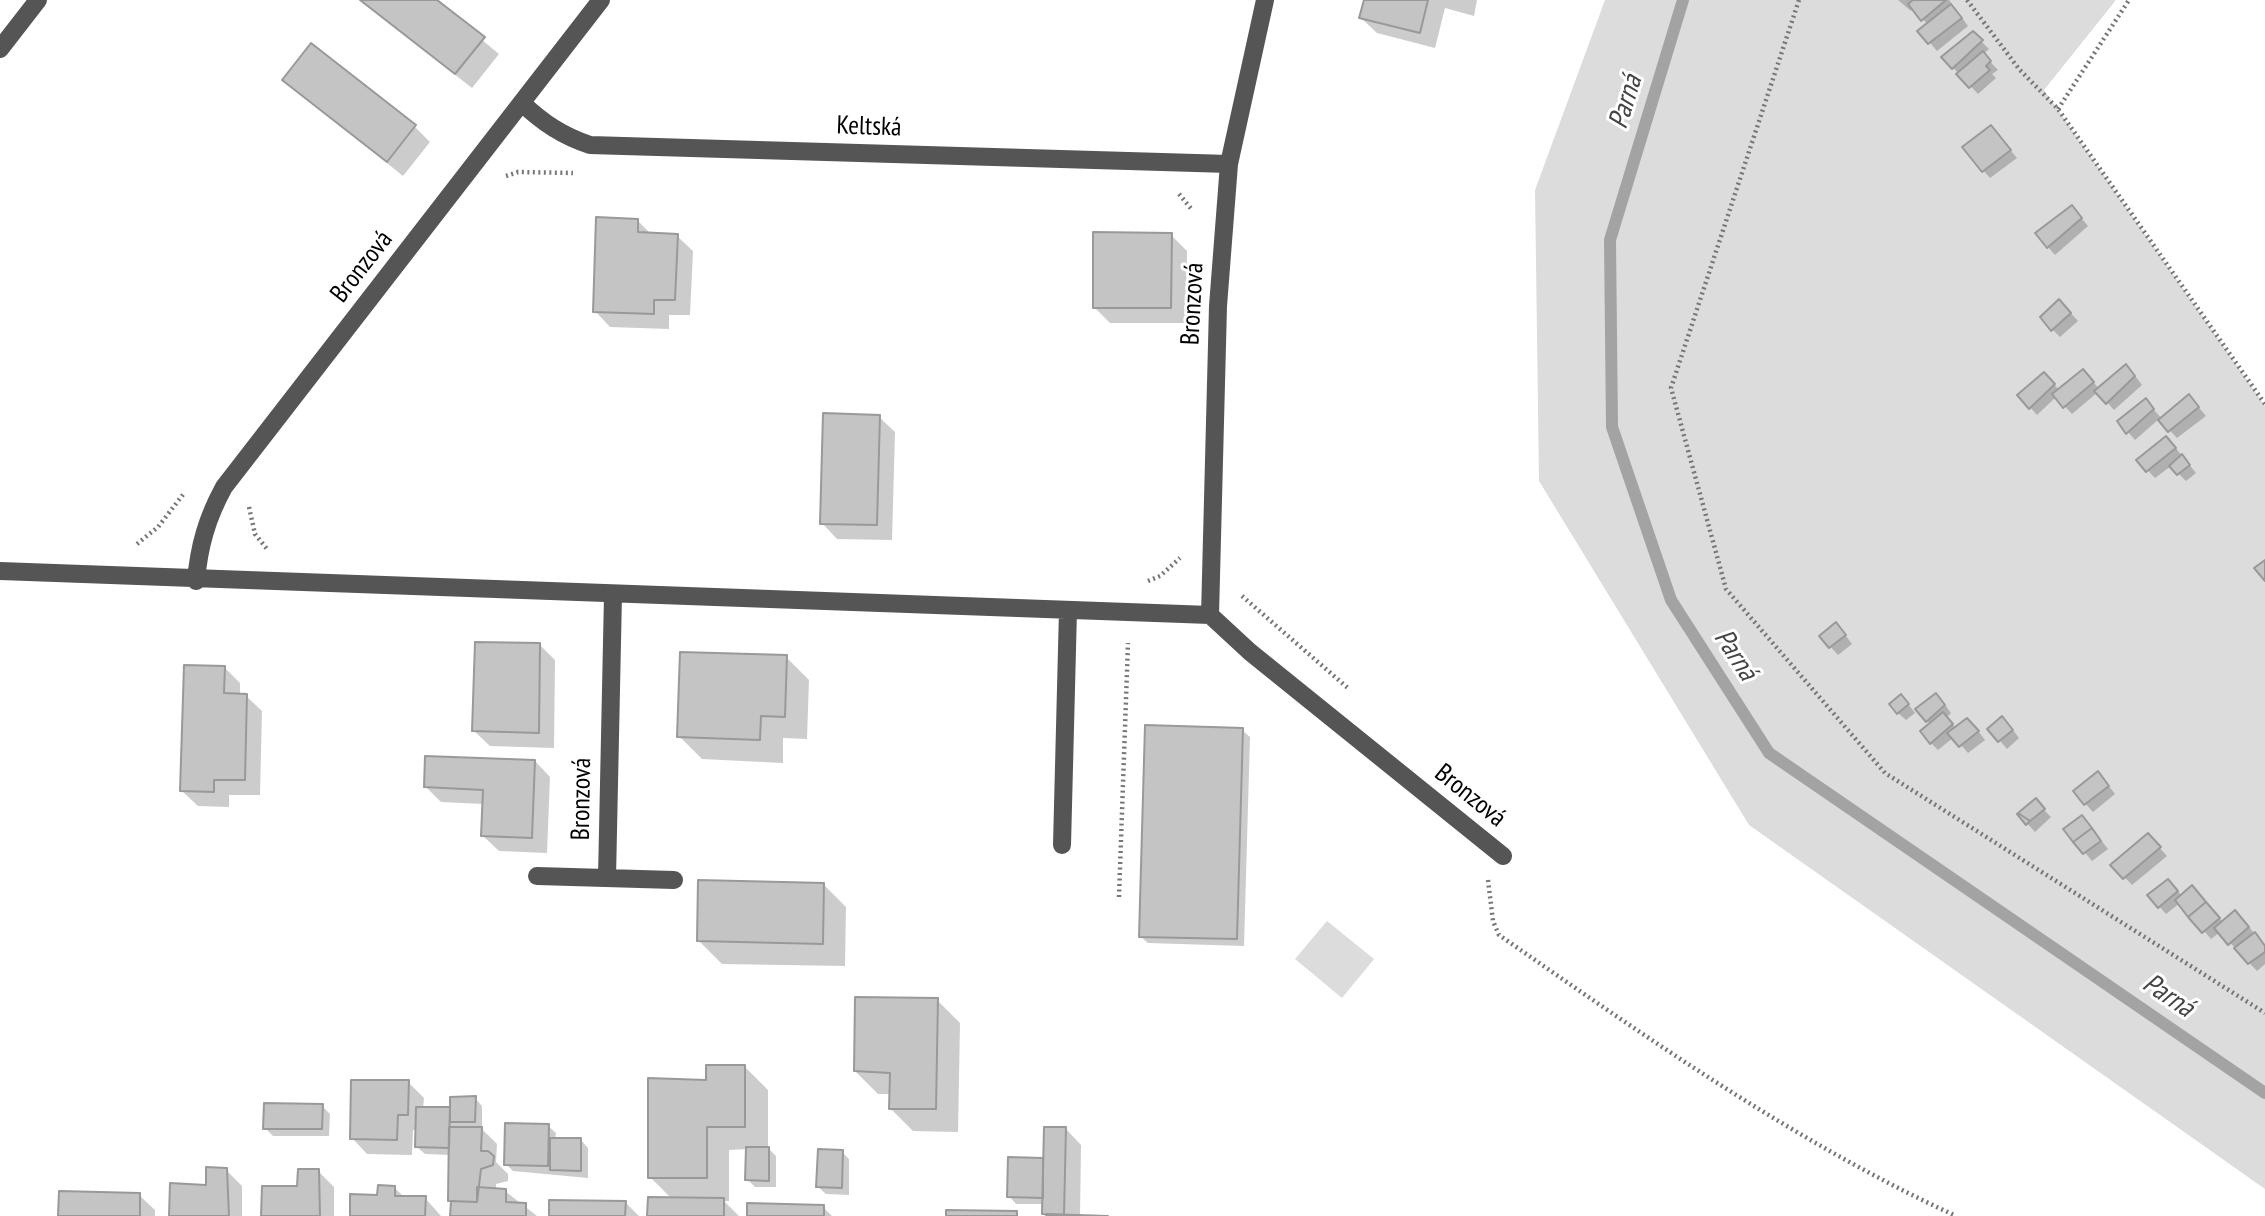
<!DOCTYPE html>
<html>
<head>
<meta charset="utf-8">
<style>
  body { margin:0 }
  canvas { display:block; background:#fff }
</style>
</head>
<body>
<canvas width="2265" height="1216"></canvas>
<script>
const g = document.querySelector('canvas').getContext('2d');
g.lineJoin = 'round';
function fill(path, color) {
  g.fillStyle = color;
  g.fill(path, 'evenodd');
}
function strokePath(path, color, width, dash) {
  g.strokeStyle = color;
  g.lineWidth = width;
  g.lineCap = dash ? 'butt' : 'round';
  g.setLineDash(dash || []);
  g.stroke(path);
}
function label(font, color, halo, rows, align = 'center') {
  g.font = font + ' "PT Sans Narrow",sans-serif';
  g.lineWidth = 6;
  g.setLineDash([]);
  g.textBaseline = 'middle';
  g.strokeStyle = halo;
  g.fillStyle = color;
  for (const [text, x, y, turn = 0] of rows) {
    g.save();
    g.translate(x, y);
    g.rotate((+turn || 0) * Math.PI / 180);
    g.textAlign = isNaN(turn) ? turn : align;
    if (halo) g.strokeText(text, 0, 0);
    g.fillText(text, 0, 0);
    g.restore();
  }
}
fill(new Path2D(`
  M 1605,0 L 2116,0 L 2044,90 L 2265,406 L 2265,1189 L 1749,825 L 1539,481 L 1535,190 Z
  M 1327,921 L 1374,959 L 1342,998 L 1295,959 Z`), '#dcdcdc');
fill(new Path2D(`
  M 360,0 L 434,0 L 499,54 L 472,88 Z
  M 1366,0 L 1477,0 L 1474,16 L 1445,8 L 1435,48 L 1377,33 L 1361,18 Z
  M 1898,0 L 1949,0 L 1968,26 L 1937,51 L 1920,31 L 1928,25 L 1913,8 L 1911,11 Z
  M 1973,33 L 1989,49 L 1983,54 L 1998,70 L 1992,74 L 1996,78 L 1978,94 L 1943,57 Z
  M 284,80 L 415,127 L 430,142 L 403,176 Z
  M 1991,127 L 2017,158 L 1990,178 L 1983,170 Z
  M 2072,207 L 2088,226 L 2055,255 L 2048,247 Z
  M 637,220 L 652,235 L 677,236 L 693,251 L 690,315 L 669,315 L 669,329 L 610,327 L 595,311 Z
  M 1171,235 L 1187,251 L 1186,323 L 1110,323 L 1094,307 Z
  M 2067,309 L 2078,321 L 2060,337 L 2052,329 Z
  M 2133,373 L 2142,385 L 2114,410 L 2098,392 L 2072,414 L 2056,397 L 2037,415 L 2030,407 L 2052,382 L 2059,390 L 2090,378 L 2099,389 Z
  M 2146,401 L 2162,419 L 2196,404 L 2206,416 L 2177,438 L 2159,419 L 2135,440 L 2128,432 Z
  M 879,417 L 895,432 L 892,540 L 837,539 L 822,523 Z
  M 2174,446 L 2196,473 L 2186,481 L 2171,466 L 2155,478 L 2139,461 Z
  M 1843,632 L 1852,644 L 1838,655 L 1821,636 Z
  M 540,645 L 555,660 L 554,748 L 490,746 L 474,731 Z
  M 786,657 L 809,680 L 807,739 L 783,738 L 783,763 L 702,759 L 679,736 Z
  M 224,667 L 240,683 L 240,696 L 246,696 L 262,711 L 260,795 L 229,795 L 229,807 L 198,806 L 182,791 Z
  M 1943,702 L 1951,713 L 1946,718 L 1956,728 L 1975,727 L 1985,740 L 1968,753 L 1954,737 L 1938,750 L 1931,743 L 1931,724 L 1927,721 Z
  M 1908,704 L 1915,713 L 1906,720 L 1898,713 Z
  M 2010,726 L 2019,738 L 2007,749 L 1990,729 Z
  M 1242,730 L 1250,737 L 1244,946 L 1148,943 L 1140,936 Z
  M 535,761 L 550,777 L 547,853 L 499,851 L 483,836 L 484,804 L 441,802 L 426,787 Z
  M 2105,781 L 2115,794 L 2093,812 L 2075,792 Z
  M 2035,801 L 2051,817 L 2035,832 L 2018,813 Z
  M 2089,825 L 2108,849 L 2092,861 L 2066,830 Z
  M 2155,843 L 2167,856 L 2132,885 L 2113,865 Z
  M 823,884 L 846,907 L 845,966 L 722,964 L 699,941 Z
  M 2175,888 L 2182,896 L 2199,895 L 2223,922 L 2243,920 L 2265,946 L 2265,964 L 2257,971 L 2220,932 L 2211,939 L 2180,903 L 2166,914 L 2159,906 Z
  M 937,1000 L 960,1023 L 958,1132 L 913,1131 L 890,1108 L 891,1094 L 878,1094 L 855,1071 Z
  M 745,1067 L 768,1090 L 768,1148 L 776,1156 L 776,1187 L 755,1187 L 747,1179 L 748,1149 L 729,1150 L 729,1201 L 724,1201 L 739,1216 L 649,1216 L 672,1199 L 650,1177 L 708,1081 Z
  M 408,1082 L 424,1098 L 423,1109 L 451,1108 L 475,1098 L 482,1106 L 482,1129 L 497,1144 L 496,1162 L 508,1174 L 508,1181 L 496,1184 L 496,1190 L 505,1191 L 537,1216 L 451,1216 L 451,1155 L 425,1154 L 417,1147 L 417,1130 L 413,1130 L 412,1155 L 367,1154 L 352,1138 Z
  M 322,1106 L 330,1114 L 329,1136 L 273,1136 L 265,1128 Z
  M 548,1126 L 556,1133 L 555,1140 L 581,1140 L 588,1148 L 588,1178 L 513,1171 L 506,1164 Z
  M 1066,1129 L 1081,1145 L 1080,1216 L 1047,1216 L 1044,1204 L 1016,1204 L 1009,1196 L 1010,1159 L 1045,1159 Z
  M 842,1152 L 849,1159 L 849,1195 L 826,1194 L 818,1187 Z
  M 226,1170 L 242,1186 L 242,1216 L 171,1216 Z
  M 318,1171 L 334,1187 L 334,1216 L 263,1216 Z
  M 395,1188 L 405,1198 L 425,1198 L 441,1216 L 351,1216 Z
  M 139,1195 L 155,1210 L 155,1216 L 60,1216 Z
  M 625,1202 L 639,1216 L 551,1216 Z
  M 823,1207 L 832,1216 L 749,1216 Z`), '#0003');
strokePath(new Path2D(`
  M 1683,0 L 1610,240 L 1612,427 L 1671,600 L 1769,753 L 2265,1093`), '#a3a3a3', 12);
const building = new Path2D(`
  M 360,0 L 437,0 L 485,37 L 455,74 Z
  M 1364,0 L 1428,0 L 1420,33 L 1359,18 Z
  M 1913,0 L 1946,0 L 1921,21 L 1908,4 Z
  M 1951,4 L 1962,18 L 1928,44 L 1917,31 Z
  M 1973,31 L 1983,40 L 1952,69 L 1941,57 Z
  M 311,43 L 416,125 L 387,162 L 282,80 Z
  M 1983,51 L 1991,61 L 1986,66 L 1990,70 L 1969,88 L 1956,74 Z
  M 1991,125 L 2011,150 L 1982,172 L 1962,147 Z
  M 2072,205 L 2082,218 L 2047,248 L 2035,233 Z
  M 596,217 L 638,219 L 638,232 L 678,234 L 675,300 L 654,300 L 654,314 L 593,312 Z
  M 1093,232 L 1172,233 L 1171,308 L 1093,308 Z
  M 2059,299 L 2071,313 L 2051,331 L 2040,317 Z
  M 2126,364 L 2135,376 L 2106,404 L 2094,391 Z
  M 2083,369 L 2094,382 L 2063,408 L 2052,394 Z
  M 2044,372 L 2055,384 L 2029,409 L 2017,395 Z
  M 2189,394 L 2199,407 L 2168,432 L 2158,420 Z
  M 2146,398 L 2154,409 L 2126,434 L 2117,421 Z
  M 823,413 L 880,415 L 877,525 L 820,524 Z
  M 2166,436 L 2176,448 L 2146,472 L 2136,460 Z
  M 2182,454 L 2190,465 L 2177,475 L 2169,466 Z
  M 2265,560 L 2265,581 L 2254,568 Z
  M 1836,622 L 1846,635 L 1829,648 L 1819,636 Z
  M 475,642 L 540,643 L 539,733 L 472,731 Z
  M 680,652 L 787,655 L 785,717 L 761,716 L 760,740 L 677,737 Z
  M 184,665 L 225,666 L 224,693 L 247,694 L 245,780 L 214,780 L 214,792 L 180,791 Z
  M 1936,693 L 1945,705 L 1926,722 L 1915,709 Z
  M 1901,694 L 1909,704 L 1897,714 L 1889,704 Z
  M 1943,712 L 1953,724 L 1930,744 L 1920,731 Z
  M 2002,716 L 2013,730 L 1998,742 L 1987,729 Z
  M 1967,718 L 1979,731 L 1959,747 L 1947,733 Z
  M 1145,725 L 1243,728 L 1237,939 L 1139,937 Z
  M 425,756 L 535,760 L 532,838 L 481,836 L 483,790 L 424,787 Z
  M 2098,771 L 2109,786 L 2084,805 L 2073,791 Z
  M 2036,798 L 2045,809 L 2030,821 L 2018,813 Z
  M 2018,813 L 2030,821 L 2026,825 L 2017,814 Z
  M 2082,815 L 2092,828 L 2073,842 L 2063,829 Z
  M 2092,828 L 2101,841 L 2083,854 L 2073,842 Z
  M 2148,833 L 2161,847 L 2123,879 L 2110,865 Z
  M 2168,879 L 2178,891 L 2158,908 L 2147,895 Z
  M 698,880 L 824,883 L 823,944 L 697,941 Z
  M 2192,885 L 2206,902 L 2188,917 L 2175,900 Z
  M 2206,902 L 2220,918 L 2202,933 L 2188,917 Z
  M 2235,910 L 2249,927 L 2228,945 L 2214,928 Z
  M 2255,932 L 2265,946 L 2265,952 L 2248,964 L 2234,948 Z
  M 855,997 L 938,998 L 936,1109 L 889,1109 L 890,1073 L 854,1071 Z
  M 706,1065 L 745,1065 L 745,1127 L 707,1127 L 707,1178 L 648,1178 L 648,1078 L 706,1080 Z
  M 351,1080 L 409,1080 L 408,1115 L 398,1115 L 397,1140 L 350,1139 Z
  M 476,1096 L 475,1122 L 450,1122 L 450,1097 Z
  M 264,1103 L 323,1104 L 322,1129 L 263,1129 Z
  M 416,1107 L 450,1107 L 449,1148 L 415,1147 Z
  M 505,1123 L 549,1124 L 548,1166 L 504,1165 Z
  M 449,1127 L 482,1127 L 481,1151 L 488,1151 L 494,1156 L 493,1165 L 481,1169 L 477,1202 L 448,1201 Z
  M 1044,1127 L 1066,1127 L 1064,1215 L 1042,1214 Z
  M 550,1138 L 581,1138 L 581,1171 L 550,1170 Z
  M 746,1147 L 769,1147 L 769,1181 L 745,1180 Z
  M 818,1149 L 843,1150 L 842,1188 L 816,1187 Z
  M 1008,1157 L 1043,1158 L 1043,1198 L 1007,1197 Z
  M 206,1167 L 227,1168 L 229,1216 L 169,1216 L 170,1183 L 206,1185 Z
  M 298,1169 L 319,1169 L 320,1216 L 261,1216 L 262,1186 L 297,1186 Z
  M 378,1185 L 395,1186 L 395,1196 L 426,1196 L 425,1216 L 350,1216 L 350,1194 L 377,1195 Z
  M 477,1187 L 506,1189 L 506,1202 L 526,1203 L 526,1216 L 450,1216 L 451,1201 L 477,1202 Z
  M 59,1191 L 140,1193 L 140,1216 L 58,1216 Z
  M 648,1197 L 724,1198 L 724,1216 L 647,1216 Z
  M 549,1200 L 626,1201 L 625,1216 L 549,1216 Z
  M 747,1203 L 824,1205 L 824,1216 L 747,1216 Z
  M 946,1210 L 1017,1211 L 1017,1216 L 946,1216 Z
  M 1047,1214 L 1108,1216 L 1046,1216 Z`);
fill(building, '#c4c4c4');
strokePath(building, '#999', 2);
strokePath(new Path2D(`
  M 1799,0 L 1671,388 L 1726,589 L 1885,773 L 2265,1013
  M 1967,0 L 2019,69 L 2058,109 L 2265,404
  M 2058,109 L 2129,0
  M 506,176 L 518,172 L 573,173
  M 1179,194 L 1193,211
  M 249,507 L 255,534 L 267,549
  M 137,544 L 158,527 L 185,492
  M 1148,581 L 1160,576 L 1180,558
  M 1242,596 L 1349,689
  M 1488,880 L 1493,921 L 1499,935 C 1646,1037 1793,1141 1956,1216
  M 1119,897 L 1128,643`), '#777', 4.5, [2, 3.5]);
strokePath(new Path2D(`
  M 0,49 L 38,0
  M 522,103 C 543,123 563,136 590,145 L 1229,164
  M 0,571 L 1210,615 L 1218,306 L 1229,164 L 1265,0
  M 196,581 C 199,546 207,518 224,487 L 601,0
  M 1210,615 L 1250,652 L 1503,856
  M 1062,845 L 1068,610
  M 537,876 L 674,880
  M 607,878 L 613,595`), '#555', 18);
label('26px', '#000', '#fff', [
  ["Keltská",869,127,2],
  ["Bronzová",362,267,-52],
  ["Bronzová",1193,304,-87],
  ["Bronzová",1470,796,39],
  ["Bronzová",582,799,-89]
]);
label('italic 28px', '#444', '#fff', [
  ["Parná",1626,102,-73],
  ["Parná",1735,655,57],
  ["Parná",2168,996,34]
]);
</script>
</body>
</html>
